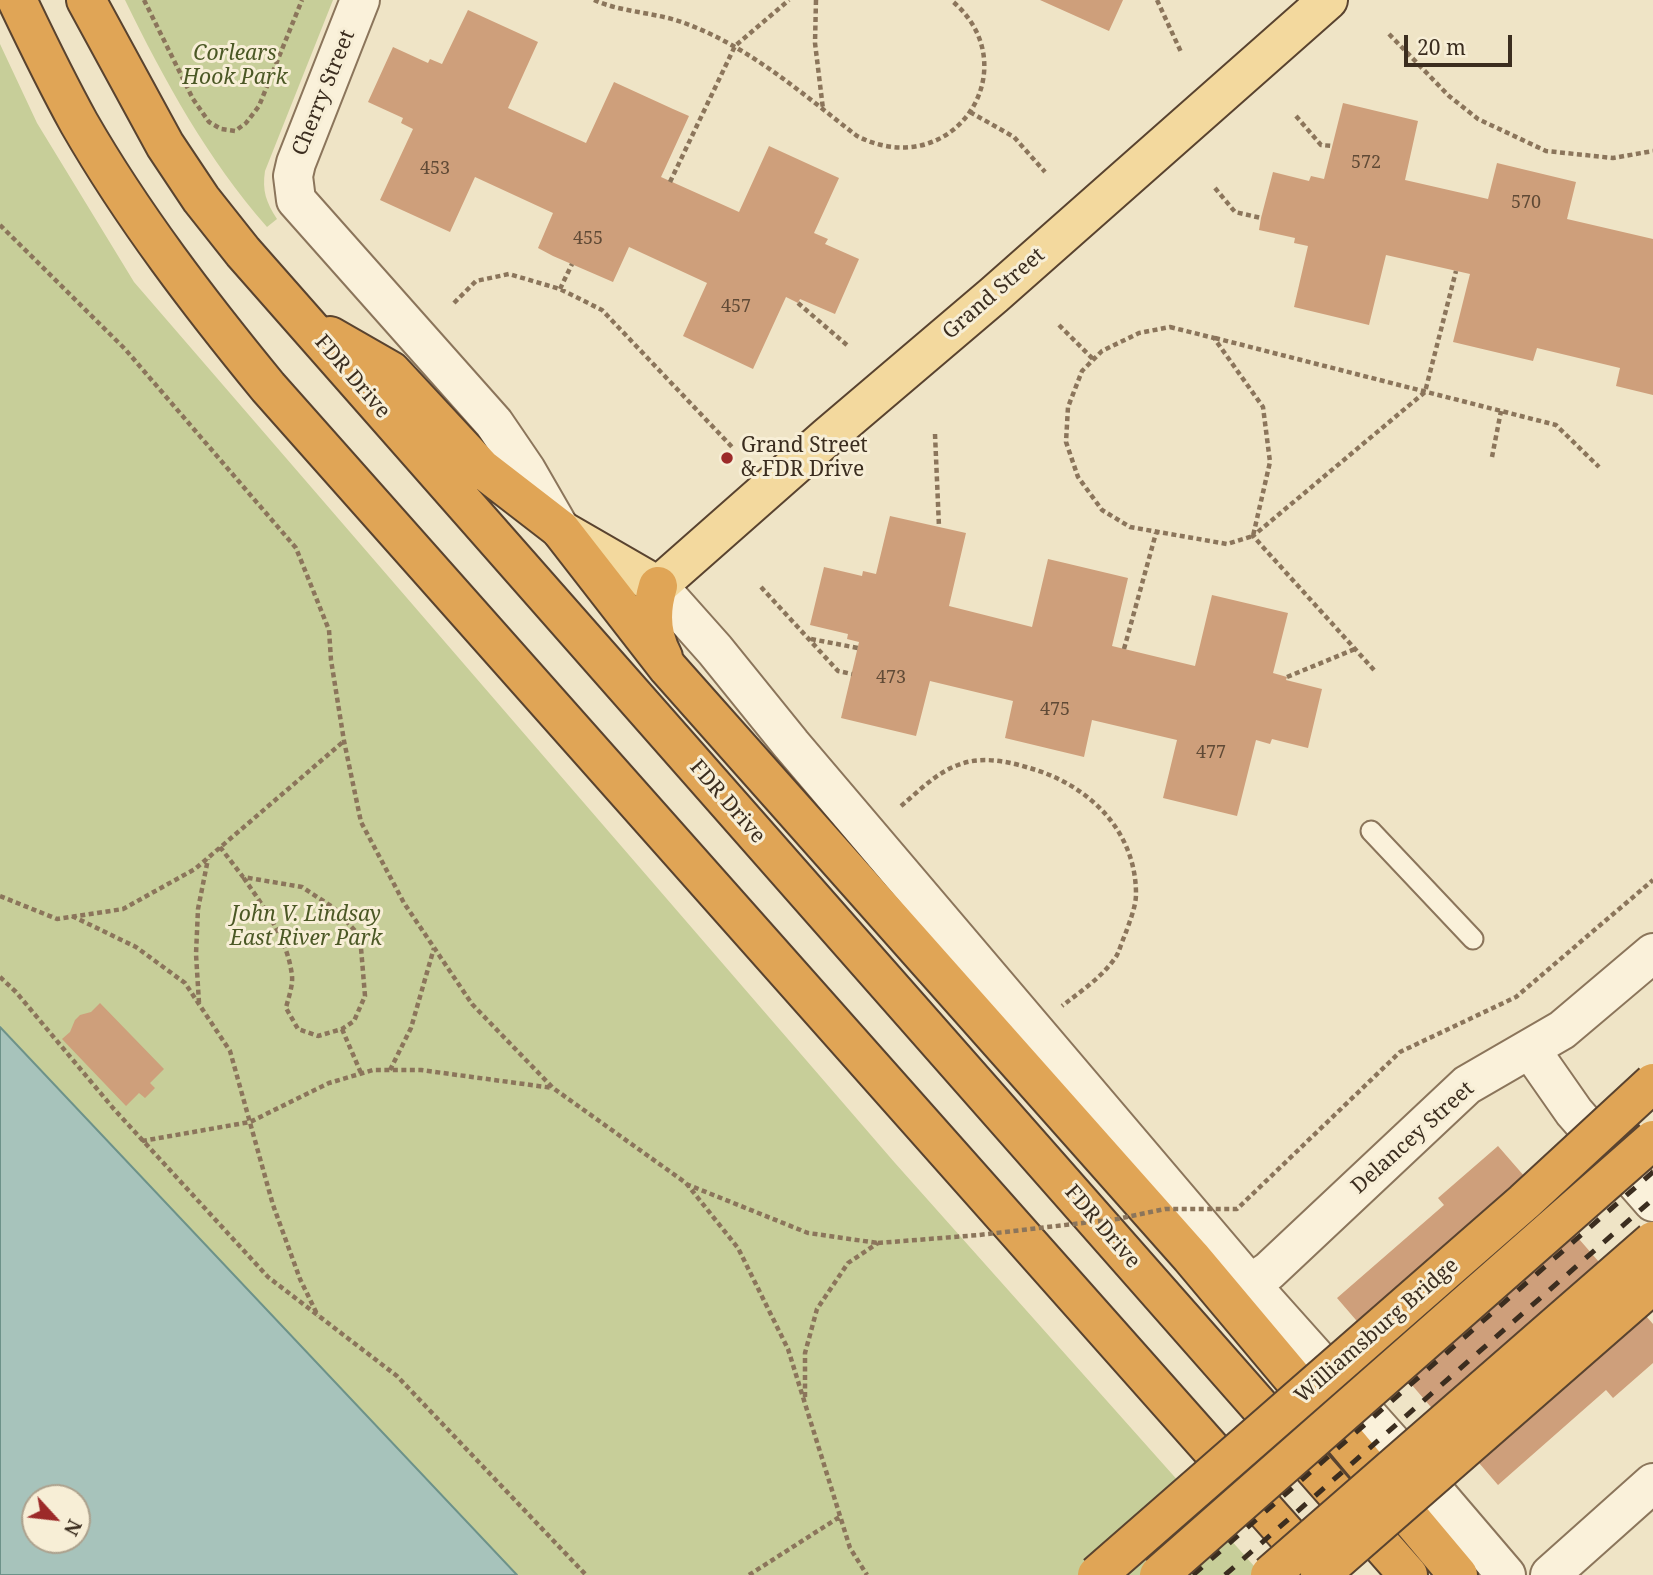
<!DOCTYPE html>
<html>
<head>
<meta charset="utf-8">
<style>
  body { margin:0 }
  #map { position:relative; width:1653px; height:1575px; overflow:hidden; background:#efe4c6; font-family:"Noto Serif",serif }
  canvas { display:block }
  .north { position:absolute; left:21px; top:1484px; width:70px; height:70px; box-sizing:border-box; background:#f7eed6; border:2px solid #aca18d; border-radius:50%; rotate:117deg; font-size:19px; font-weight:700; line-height:28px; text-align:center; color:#3b2d1f }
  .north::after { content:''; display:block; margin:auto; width:24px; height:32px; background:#9c2a29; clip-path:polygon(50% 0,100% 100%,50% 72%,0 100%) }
  .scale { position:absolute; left:1404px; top:35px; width:108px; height:32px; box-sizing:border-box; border:4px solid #3b2d1f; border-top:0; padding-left:9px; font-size:21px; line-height:24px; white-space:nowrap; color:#3b2d1f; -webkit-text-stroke:5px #f7eed6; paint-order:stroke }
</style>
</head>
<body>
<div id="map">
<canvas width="1653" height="1575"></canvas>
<div class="north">N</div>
<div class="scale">20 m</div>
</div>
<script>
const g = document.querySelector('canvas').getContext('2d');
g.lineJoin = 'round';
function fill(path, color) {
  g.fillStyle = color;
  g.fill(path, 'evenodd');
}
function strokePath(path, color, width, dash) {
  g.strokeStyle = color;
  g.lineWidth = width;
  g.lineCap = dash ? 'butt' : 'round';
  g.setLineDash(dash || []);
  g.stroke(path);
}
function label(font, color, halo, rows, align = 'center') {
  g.font = font + ' "Noto Serif",serif';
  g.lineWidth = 6;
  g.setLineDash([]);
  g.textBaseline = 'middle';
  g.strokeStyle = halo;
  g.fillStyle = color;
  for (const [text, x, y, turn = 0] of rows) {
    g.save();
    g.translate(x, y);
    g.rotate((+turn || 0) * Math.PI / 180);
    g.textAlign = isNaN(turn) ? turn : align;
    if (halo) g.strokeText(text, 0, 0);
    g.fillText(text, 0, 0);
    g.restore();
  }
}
fill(new Path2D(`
  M 125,0 L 333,0 L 265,171 C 262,191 266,202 277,219 L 267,227 C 208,160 164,80 125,0 Z
  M 0,44 L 37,123 L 134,282 L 895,1163 L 1262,1575 L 517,1575 L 0,1026 Z`), '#c7ce99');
const water = new Path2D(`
  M 0,1027 L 517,1575 L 0,1575 ZM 77,1498 L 77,1540 L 35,1540 L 35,1498 Z`);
fill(water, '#a7c3bb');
strokePath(water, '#6d9289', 2);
fill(new Path2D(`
  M 1040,0 L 1123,0 L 1109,31 Z
  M 468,10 L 538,42 L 508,108 L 586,143 L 614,82 L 673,109 L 689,116 L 661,177 L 739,212 L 769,146 L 839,178 L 814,233 L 828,239 L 825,244 L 859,259 L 835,314 L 800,299 L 798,303 L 786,297 L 753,369 L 683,336 L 707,283 L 629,247 L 613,282 L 553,256 L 538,248 L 553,213 L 475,177 L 450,232 L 380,200 L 413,129 L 401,123 L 403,118 L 368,102 L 393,47 L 428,63 L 430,59 L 442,64 Z
  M 1343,103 L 1418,121 L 1405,180 L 1488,199 L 1497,163 L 1576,182 L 1567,219 L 1653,239 L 1653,395 L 1616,386 L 1620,368 L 1537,348 L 1533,361 L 1453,342 L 1470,274 L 1386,255 L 1369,325 L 1294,307 L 1308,246 L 1294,243 L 1295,238 L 1259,230 L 1261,218 L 1273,172 L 1309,181 L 1311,176 L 1324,179 Z
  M 890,516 L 966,533 L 949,606 L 1032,627 L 1048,559 L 1065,563 L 1128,578 L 1112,646 L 1195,666 L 1212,595 L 1288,613 L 1273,673 L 1287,677 L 1286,680 L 1322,689 L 1308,748 L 1272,739 L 1270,744 L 1256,740 L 1237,816 L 1163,798 L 1177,740 L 1092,720 L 1084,757 L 1005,738 L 1013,701 L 930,681 L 916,736 L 841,718 L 859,642 L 847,639 L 848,634 L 810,625 L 824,567 L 862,576 L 863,571 L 876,574 Z
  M 100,1003 L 164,1069 L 150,1083 L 155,1088 L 145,1098 L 139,1093 L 126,1106 L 62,1039 L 70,1032 L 75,1020 L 80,1015 L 91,1012 Z
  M 1498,1146 L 1653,1324 L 1653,1363 L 1613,1398 L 1606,1390 L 1498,1485 L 1337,1298 L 1444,1205 L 1438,1198 Z`), '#ce9f7b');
const lane = new Path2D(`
  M 1371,831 L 1473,939`);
const street = new Path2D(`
  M 360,0 L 296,163 L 293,176 L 296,200 L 494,423 L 526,470 L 560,529
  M 658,586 L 715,650 L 791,744 L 1250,1284 L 1418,1472 L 1506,1575
  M 1530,1049 L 1574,1112 L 1653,1202
  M 1250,1284 L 1269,1271 L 1467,1085 L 1562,1030 L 1653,953
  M 1550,1575 L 1653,1483`);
const primary = new Path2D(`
  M 561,530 L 658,586 L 827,437 L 994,295 L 1328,0`);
const highway = new Path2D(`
  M 17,0 C 37,42 57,83 79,123 C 133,217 200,304 268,387 L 1321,1573
  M 86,0 L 165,145 L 201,199 L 243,252 L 1408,1575
  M 330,336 L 391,371 L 481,468 L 560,529 L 668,668 L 1191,1257 L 1458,1575
  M 658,586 C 651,609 651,635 663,657`);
strokePath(lane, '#8b755b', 23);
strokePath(street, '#8b755b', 42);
strokePath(primary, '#59432f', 42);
strokePath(highway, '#59432f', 42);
strokePath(new Path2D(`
  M 144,0 L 193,99 L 209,122 L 221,129 L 235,131 L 246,123 L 259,106 L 302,0
  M 594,0 C 623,13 657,12 687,24 C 751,48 804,95 857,136 C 954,185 1031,66 951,0
  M 816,0 L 815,43 L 823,109
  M 1157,0 L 1181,52
  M 1389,34 L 1449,96 L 1478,119 L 1546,151 L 1613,158 L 1653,151
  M 970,112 L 1014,137 L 1045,172
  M 1296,116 L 1321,145 L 1332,146
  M 670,182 L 735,46 L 789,0
  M 1215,188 L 1235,212 L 1261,218
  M 0,225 L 125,349 L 296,548 L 329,630 L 331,660 L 344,741 L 361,822 L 404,903 L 472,1004 L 553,1088 L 686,1183 L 738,1248 L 788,1349 L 850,1548 L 867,1575
  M 560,289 L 572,264
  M 454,303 L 476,281 L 509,274 L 560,289 L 602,310 L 733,448
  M 798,303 L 848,346
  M 1059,325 L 1093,359
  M 1170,327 L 1214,338 L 1263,407 L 1270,462 L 1253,536 L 1227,544 L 1130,527 L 1102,510 L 1078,477 L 1066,442 L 1068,407 L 1082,371 L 1102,351 L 1139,333 Z
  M 1215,338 L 1556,425 L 1599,467
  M 935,434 L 939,527
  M 1492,457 L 1501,411
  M 761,587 L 838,671 L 852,674
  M 811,639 L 858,648
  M 1124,649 L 1156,533
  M 1374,670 L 1253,536 L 1425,392 L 1456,271
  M 1287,677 L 1355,649
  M 901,806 C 919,791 936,773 958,765 C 983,755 1011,762 1036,770 C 1092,788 1136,833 1136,894 C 1136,907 1129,923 1125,935 C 1122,941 1120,949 1117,955 C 1104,976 1081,991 1062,1006
  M 220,847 L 243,877 L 302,887 L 334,908 L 360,936 L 365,996 L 354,1021 L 342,1029 L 318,1036 L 298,1029 L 286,1008 C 288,999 293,986 292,976 C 288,939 263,906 243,877
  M 0,896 L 57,919 L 123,909 L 195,869 L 344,741
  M 72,916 L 136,947 L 185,983 L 230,1051 L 273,1205 L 300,1279 L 318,1316
  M 0,977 L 16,992 L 113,1108 L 268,1277 L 397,1376 L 586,1575
  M 199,1003 L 196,954 L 198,909 L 208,859
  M 342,1029 L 361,1073
  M 390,1070 L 411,1028 L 434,948
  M 142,1141 L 250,1122 L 329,1083 L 373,1070 L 421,1070 L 553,1088
  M 686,1184 L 808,1233 L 878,1243
  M 805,1397 L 805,1353 L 817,1309 L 848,1263 L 878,1243
  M 749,1575 L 841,1516`), '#8b755b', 4.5, [5, 3.5]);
strokePath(lane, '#faf1da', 19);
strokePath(street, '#faf1da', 38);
strokePath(primary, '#f3d99e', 38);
strokePath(highway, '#e0a556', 38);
strokePath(new Path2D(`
  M 1193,1575 L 1653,1172
  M 1225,1575 L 1653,1199`), '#3b2d1f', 5, [12, 12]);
const highwayBridge = new Path2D(`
  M 1097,1575 L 1524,1202 L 1653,1083
  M 1159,1575 L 1653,1140
  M 1270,1575 L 1653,1241
  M 1320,1575 L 1653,1284`);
strokePath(highwayBridge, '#59432f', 42, []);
strokePath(new Path2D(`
  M 878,1243 L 979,1235 L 1117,1219 L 1165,1209 L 1237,1209 L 1400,1052 L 1516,997 L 1653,880`), '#8b755b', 4.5, [5, 3.5]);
strokePath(highwayBridge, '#e0a556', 38);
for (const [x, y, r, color] of [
  [727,458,7,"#9c2a29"]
]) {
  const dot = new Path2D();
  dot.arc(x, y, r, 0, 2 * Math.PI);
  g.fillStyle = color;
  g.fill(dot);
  strokePath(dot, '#f7eed6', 2.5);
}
label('18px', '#604a36', null, [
  ["572",1366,163],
  ["453",435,169],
  ["570",1526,203],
  ["455",588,239],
  ["457",736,307],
  ["473",891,678],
  ["475",1055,710],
  ["477",1211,753]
]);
label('italic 21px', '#4b5825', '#f7eed6', [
  ["Corlears",235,54],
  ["Hook Park",235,78],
  ["John V. Lindsay",306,915],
  ["East River Park",306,939]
]);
label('21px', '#3b2d1f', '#f7eed6', [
  ["Cherry Street",324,93,-68],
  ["Grand Street",994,294,-41],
  ["FDR Drive",352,377,49],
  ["FDR Drive",727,802,49],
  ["Delancey Street",1413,1138,-42],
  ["FDR Drive",1102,1227,49],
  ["Williamsburg Bridge",1377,1331,-41]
]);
label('21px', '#3b2d1f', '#f7eed6', [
  ["Grand Street",741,446],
  ["& FDR Drive",741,470]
], 'left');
</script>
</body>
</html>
